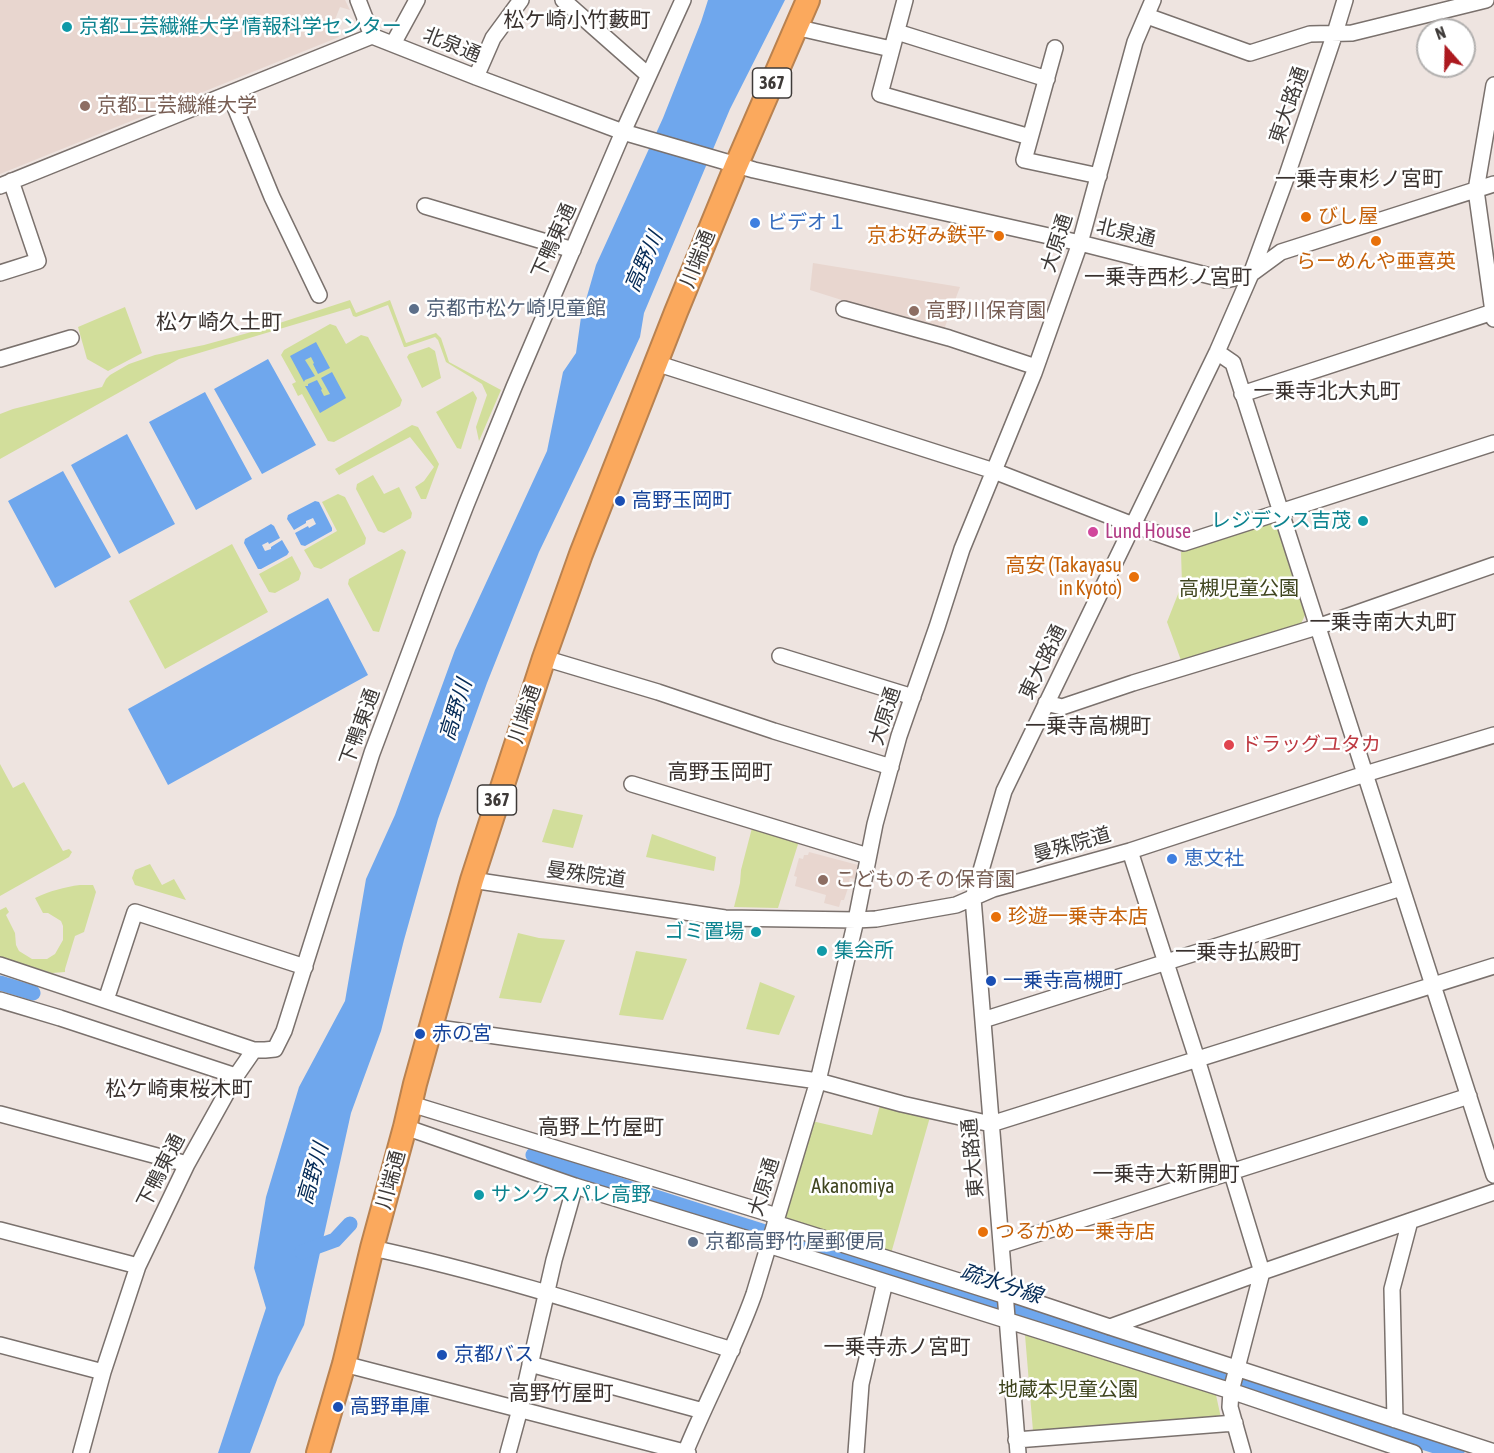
<!DOCTYPE html>
<html>
<head>
<meta charset="utf-8">
<style>
  body { margin:0 }
  #map { position:relative; width:1494px; height:1453px; overflow:hidden; background:#eee4e0; font-family:"Asap Condensed",sans-serif }
  canvas { display:block }
  .north { position:absolute; left:1416px; top:18px; width:60px; height:60px; box-sizing:border-box; background:#fff; border:2px solid #b2b0af; border-radius:50%; rotate:340deg; font-size:16px; font-weight:700; line-height:24px; text-align:center; color:#3e3a38 }
  .north::after { content:''; display:block; margin:auto; width:21px; height:27px; background:#ac191f; clip-path:polygon(50% 0,100% 100%,50% 72%,0 100%) }
</style>
</head>
<body>
<div id="map">
<canvas width="1494" height="1453"></canvas>
<div class="north">N</div>
</div>
<script>
const g = document.querySelector('canvas').getContext('2d');
g.lineJoin = 'round';
function fill(path, color) {
  g.fillStyle = color;
  g.fill(path, 'evenodd');
}
function strokePath(path, color, width, dash) {
  g.strokeStyle = color;
  g.lineWidth = width;
  g.lineCap = dash ? 'butt' : 'round';
  g.setLineDash(dash || []);
  g.stroke(path);
}
function label(font, color, halo, rows, align = 'center') {
  g.font = font + ' "Asap Condensed","Noto Sans JP",sans-serif';
  g.lineWidth = 5;
  g.setLineDash([]);
  g.textBaseline = 'middle';
  g.strokeStyle = halo;
  g.fillStyle = color;
  for (const [text, x, y, turn = 0] of rows) {
    g.save();
    g.translate(x, y);
    g.rotate((+turn || 0) * Math.PI / 180);
    g.textAlign = isNaN(turn) ? turn : align;
    if (halo) g.strokeText(text, 0, 0);
    g.fillText(text, 0, 0);
    g.restore();
  }
}
fill(new Path2D(`
  M 0,0 L 345,0 L 350,10 L 340,7 L 332,27 L 337,29 L 339,37 L 0,174 Z
  M 813,263 L 960,287 L 943,332 L 810,290 Z
  M 809,852 L 858,865 L 855,879 L 850,878 L 849,882 L 850,882 L 844,900 L 841,900 L 839,907 L 824,903 L 826,895 L 795,886 L 797,877 L 794,876 L 799,858 L 803,859 L 804,855 L 808,855 Z`), '#e8d6cf');
fill(new Path2D(`
  M 350,300 L 356,313 L 390,300 L 406,343 L 436,333 L 441,338 L 449,362 L 501,390 L 479,441 L 476,427 L 487,395 L 482,384 L 446,362 L 438,340 L 435,337 L 406,347 L 404,347 L 388,305 L 356,317 L 353,316 L 350,308 L 179,359 L 0,459 L 0,414 L 13,409 L 102,387 L 106,379 L 110,375 L 129,364 L 155,355 L 204,345 L 255,331 Z
  M 125,307 L 142,353 L 108,371 L 87,359 L 78,327 Z
  M 330,324 L 336,326 L 346,344 L 361,335 L 368,337 L 402,400 L 400,406 L 334,442 L 328,441 L 302,394 L 298,396 L 292,384 L 296,382 L 281,355 L 284,350 Z
  M 429,347 L 435,351 L 441,378 L 422,388 L 407,357 L 409,354 Z
  M 473,391 L 477,398 L 461,449 L 457,448 L 436,412 Z
  M 412,425 L 418,427 L 439,464 L 426,499 L 421,499 L 415,487 L 424,481 L 434,467 L 410,437 L 339,475 L 335,469 Z
  M 373,475 L 384,494 L 399,487 L 412,513 L 411,518 L 384,533 L 378,531 L 356,489 L 357,484 Z
  M 338,494 L 345,497 L 366,538 L 365,544 L 321,569 L 314,567 L 304,550 L 337,531 L 322,502 Z
  M 1275,521 L 1305,615 L 1300,626 L 1182,663 L 1167,622 L 1182,584 L 1181,552 Z
  M 232,544 L 268,612 L 165,669 L 129,601 Z
  M 402,549 L 406,552 L 379,632 L 373,631 L 348,584 L 349,579 Z
  M 292,556 L 301,573 L 299,580 L 275,593 L 269,592 L 259,574 Z
  M 0,764 L 13,788 L 24,782 L 63,851 L 69,849 L 72,852 L 69,857 L 0,896 Z
  M 553,809 L 583,815 L 573,848 L 542,842 Z
  M 752,828 L 799,841 L 778,908 L 734,907 L 740,883 L 741,870 Z
  M 652,834 L 716,857 L 714,871 L 646,857 Z
  M 150,864 L 162,885 L 174,879 L 186,900 L 135,885 L 132,878 L 135,870 Z
  M 80,885 L 93,885 L 96,892 L 84,932 L 75,936 L 65,969 L 65,972 L 52,973 L 0,957 L 0,910 L 6,907 L 9,912 L 6,915 L 15,933 L 16,945 L 19,951 L 32,959 L 47,959 L 55,954 L 63,940 L 63,926 L 61,921 L 48,913 L 43,913 L 35,898 C 50,891 64,887 80,885 Z
  M 518,933 L 539,938 L 565,940 L 541,1003 L 499,998 Z
  M 636,951 L 687,959 L 663,1020 L 619,1015 Z
  M 760,982 L 795,996 L 779,1035 L 746,1029 Z
  M 880,1105 L 930,1117 L 890,1257 L 784,1222 L 812,1121 L 872,1135 Z
  M 1025,1335 L 1216,1395 L 1221,1418 L 1033,1431 Z`), '#d2de9b');
fill(new Path2D(`
  M 708,0 L 785,0 L 730,109 L 644,313 L 640,337 L 587,452 L 539,552 L 487,683 L 438,819 L 404,940 L 381,1031 L 351,1113 L 304,1325 L 278,1377 L 250,1453 L 218,1453 L 266,1308 L 254,1268 L 266,1197 L 299,1087 L 345,1001 L 366,879 L 395,815 L 455,650 L 547,451 L 563,372 L 576,353 L 581,317 L 596,265 L 663,118 L 701,22 Z
  M 316,342 L 330,368 L 318,374 L 313,364 L 314,363 L 311,357 L 305,360 L 315,376 L 305,380 L 304,382 L 290,356 Z
  M 268,359 L 316,445 L 262,474 L 214,389 Z
  M 332,372 L 346,398 L 320,413 L 305,386 L 308,386 L 308,384 L 317,380 L 322,389 L 321,390 L 324,396 L 330,394 L 321,378 Z
  M 205,392 L 252,479 L 196,510 L 149,422 Z
  M 127,434 L 175,524 L 119,554 L 71,465 Z
  M 63,471 L 111,557 L 55,588 L 8,501 Z
  M 315,501 L 319,502 L 332,528 L 332,531 L 305,546 L 301,545 L 295,533 L 308,526 L 309,528 L 316,524 L 313,518 L 306,521 L 306,523 L 294,530 L 287,519 L 288,515 Z
  M 271,524 L 274,526 L 280,538 L 269,544 L 268,542 L 262,545 L 265,551 L 271,549 L 271,547 L 282,540 L 289,552 L 287,555 L 261,569 L 258,569 L 244,543 L 245,539 Z
  M 328,598 L 368,675 L 168,785 L 128,709 Z`), '#6fa7ed');
strokePath(new Path2D(`
  M 0,983 L 33,993
  M 533,1155 L 652,1196 L 1457,1453
  M 302,1252 L 335,1240 L 350,1224`), '#6fa7ed', 15);
const minor = new Path2D(`
  M 358,0 L 372,36
  M 563,0 L 648,75
  M 905,0 L 880,94 L 1030,137
  M 1147,16 L 1250,53 L 1310,34 L 1352,33 L 1486,0
  M 795,27 L 891,49
  M 897,32 L 1047,79
  M 393,44 L 417,0
  M 1055,48 L 1024,160 L 1099,176
  M 476,77 L 493,38 L 521,0
  M 1494,85 L 1476,190 L 1494,319
  M 230,95 L 272,197 L 319,295
  M 0,186 L 372,36 L 476,77 L 623,132 L 754,170 L 1080,243 L 1226,280 L 1251,274 L 1281,252 L 1494,184
  M 425,206 L 573,250
  M 0,273 L 38,261 L 11,181
  M 844,309 L 949,338 L 1036,367
  M 1217,352 L 1233,363 L 1494,1175
  M 0,359 L 71,338
  M 655,365 L 665,366 L 994,471 L 1133,525 L 1184,543 L 1494,443
  M 1242,394 L 1493,312
  M 780,656 L 913,697
  M 544,658 L 658,692 L 774,731 L 891,767
  M 1046,703 L 1062,707 L 1133,683 L 1317,627 L 1494,565
  M 632,784 L 868,856
  M 1130,851 L 1197,1059 L 1262,1272 L 1231,1391 L 1230,1407 L 1243,1453
  M 472,880 L 725,918 L 856,920 L 876,919 L 956,905 L 993,889 L 1130,851 L 1365,774 L 1494,735
  M 0,965 L 254,1050
  M 0,1000 L 60,1018 L 236,1076
  M 106,1000 L 135,912 L 305,967
  M 983,1020 L 1401,888
  M 431,1027 L 818,1081 L 902,1104 L 991,1124 L 1494,966
  M 411,1104 L 777,1216
  M 0,1114 L 187,1164
  M 405,1127 L 575,1186 L 768,1245 L 1231,1391 L 1414,1453
  M 775,1223 L 1006,1296
  M 0,1230 L 138,1266
  M 1002,1245 L 1469,1096
  M 372,1248 C 494,1274 613,1313 732,1350
  M 1005,1292 L 1110,1327 L 1494,1452
  M 1110,1327 L 1262,1272 L 1494,1192
  M 0,1345 L 103,1372
  M 344,1364 L 688,1453
  M 530,1364 L 703,1411
  M 1395,1420 L 1392,1289 L 1410,1221
  M 1016,1440 L 1235,1423
  M 81,1453 L 103,1372 L 138,1266 L 187,1164 L 236,1076 L 254,1050 L 265,1050 L 275,1049 L 284,1031 L 372,753 L 433,590 L 466,505 L 514,387 L 623,132 L 683,0
  M 508,1453 L 520,1409 L 554,1260 L 575,1186
  M 685,1453 C 707,1399 735,1348 754,1294 L 818,1081 L 856,920 L 875,824 L 899,736 L 937,627 L 962,549 L 1034,373 L 1080,243 L 1135,42 L 1153,0
  M 856,1453 L 861,1384 L 885,1282
  M 1018,1453 L 973,898 L 1004,791 L 1217,352 L 1251,274 L 1284,184 L 1335,33 L 1345,0`);
const highway = new Path2D(`
  M 318,1453 L 344,1364 L 372,1248 L 405,1127 L 415,1084 L 472,880 L 544,658 L 581,554 L 676,312 L 736,166 L 808,0`);
strokePath(minor, '#7a716d', 18);
strokePath(highway, '#b98250', 26);
strokePath(minor, '#fff', 15);
strokePath(highway, '#fba95d', 22);
for (const [x, y, r, color] of [
  [67,27,6,"#0f9aa8"],
  [85,106,6,"#8d6e63"],
  [1306,217,6,"#e8710a"],
  [755,223,6,"#3f7fe0"],
  [999,236,6,"#e8710a"],
  [1376,241,6,"#e8710a"],
  [414,309,6,"#5c6f8a"],
  [914,311,6,"#8d6e63"],
  [620,501,6,"#1a4fb4"],
  [1363,521,6,"#0f9aa8"],
  [1093,532,6,"#d1479c"],
  [1134,577,6,"#e8710a"],
  [1229,745,6,"#e0444e"],
  [1172,859,6,"#3f7fe0"],
  [823,880,6,"#8d6e63"],
  [996,917,6,"#e8710a"],
  [756,932,6,"#0f9aa8"],
  [822,951,6,"#0f9aa8"],
  [991,981,6,"#1a4fb4"],
  [420,1034,6,"#1a4fb4"],
  [479,1195,6,"#0f9aa8"],
  [983,1232,6,"#e8710a"],
  [693,1242,6,"#5c6f8a"],
  [442,1355,6,"#1a4fb4"],
  [338,1407,6,"#1a4fb4"]
]) {
  const dot = new Path2D();
  dot.arc(x, y, r, 0, 2 * Math.PI);
  g.fillStyle = color;
  g.fill(dot);
  strokePath(dot, '#fff', 2);
}
for (const [x, y, w] of [
  [772,83,39],
  [497,800,39]
]) {
  const box = new Path2D();
  box.roundRect(x - w / 2, y - 15, w, 30, 4.5);
  g.fillStyle = '#fff';
  g.fill(box);
  strokePath(box, '#3e3a38', 1.5);
}
label('bold 18px', '#3e3a38', null, [
  ["367",772,83],
  ["367",497,800]
]);
label('20px', '#0d838f', '#fff', [
  ["京都工芸繊維大学 情報科学センター",79,27],
  ["レジデンス吉茂",1351,521,"right"],
  ["ゴミ置場",744,932,"right"],
  ["集会所",834,951],
  ["サンクスパレ高野",491,1195]
], 'left');
label('20px', '#3e3a38', '#fff', [
  ["北泉通",452,45,22],
  ["東大路通",1289,105,-71],
  ["北泉通",1126,233,14],
  ["下鴨東通",554,241,-66],
  ["大原通",1057,243,-72],
  ["川端通",698,259,-68],
  ["東大路通",1043,662,-64],
  ["川端通",525,714,-71],
  ["大原通",885,716,-72],
  ["下鴨東通",360,727,-70],
  ["曼殊院道",1072,845,-16],
  ["曼殊院道",586,875,8],
  ["東大路通",973,1158,-95],
  ["下鴨東通",161,1171,-63],
  ["川端通",391,1180,-75],
  ["大原通",764,1187,-73]
]);
label('20px', '#785e54', '#fff', [
  ["京都工芸繊維大学",97,106],
  ["高野川保育園",926,311],
  ["こどものその保育園",835,880]
], 'left');
label('20px', '#c56008', '#fff', [
  ["びし屋",1318,217],
  ["京お好み鉄平",987,236,"right"],
  ["らーめんや亜喜英",1376,262,"center"],
  ["高安 (Takayasu",1122,566,"right"],
  ["in Kyoto)",1122,589,"right"],
  ["珍遊一乗寺本店",1008,917],
  ["つるかめ一乗寺店",995,1232]
], 'left');
label('20px', '#366cbe', '#fff', [
  ["ビデオ１",767,223],
  ["恵文社",1184,859]
], 'left');
label('20px', '#4e5e75', '#fff', [
  ["京都市松ケ崎児童館",426,309],
  ["京都高野竹屋郵便局",705,1242]
], 'left');
label('20px', '#164399', '#fff', [
  ["高野玉岡町",632,501],
  ["一乗寺高槻町",1003,981],
  ["赤の宮",432,1034],
  ["京都バス",454,1355],
  ["高野車庫",350,1407]
], 'left');
label('20px', '#b23c85', '#fff', [
  ["Lund House",1105,532]
], 'left');
label('20px', '#3f451e', '#fff', [
  ["高槻児童公園",1239,589],
  ["Akanomiya",853,1187],
  ["地蔵本児童公園",1068,1390]
]);
label('20px', '#be3a42', '#fff', [
  ["ドラッグユタカ",1241,745]
], 'left');
label('21px', '#39312e', '#fff', [
  ["松ケ崎小竹藪町",577,20],
  ["一乗寺東杉ノ宮町",1359,179],
  ["一乗寺西杉ノ宮町",1168,277],
  ["松ケ崎久土町",219,322],
  ["一乗寺北大丸町",1327,391],
  ["一乗寺南大丸町",1383,622],
  ["一乗寺高槻町",1088,726],
  ["高野玉岡町",720,772],
  ["一乗寺払殿町",1238,952],
  ["松ケ崎東桜木町",179,1089],
  ["高野上竹屋町",601,1127],
  ["一乗寺大新開町",1166,1174],
  ["一乗寺赤ノ宮町",897,1347],
  ["高野竹屋町",561,1393]
]);
label('italic 21px', '#042a56', '#fff', [
  ["高野川",644,262,-66],
  ["高野川",456,710,-73],
  ["高野川",313,1174,-74],
  ["疏水分線",1001,1284,18]
]);
</script>
</body>
</html>
